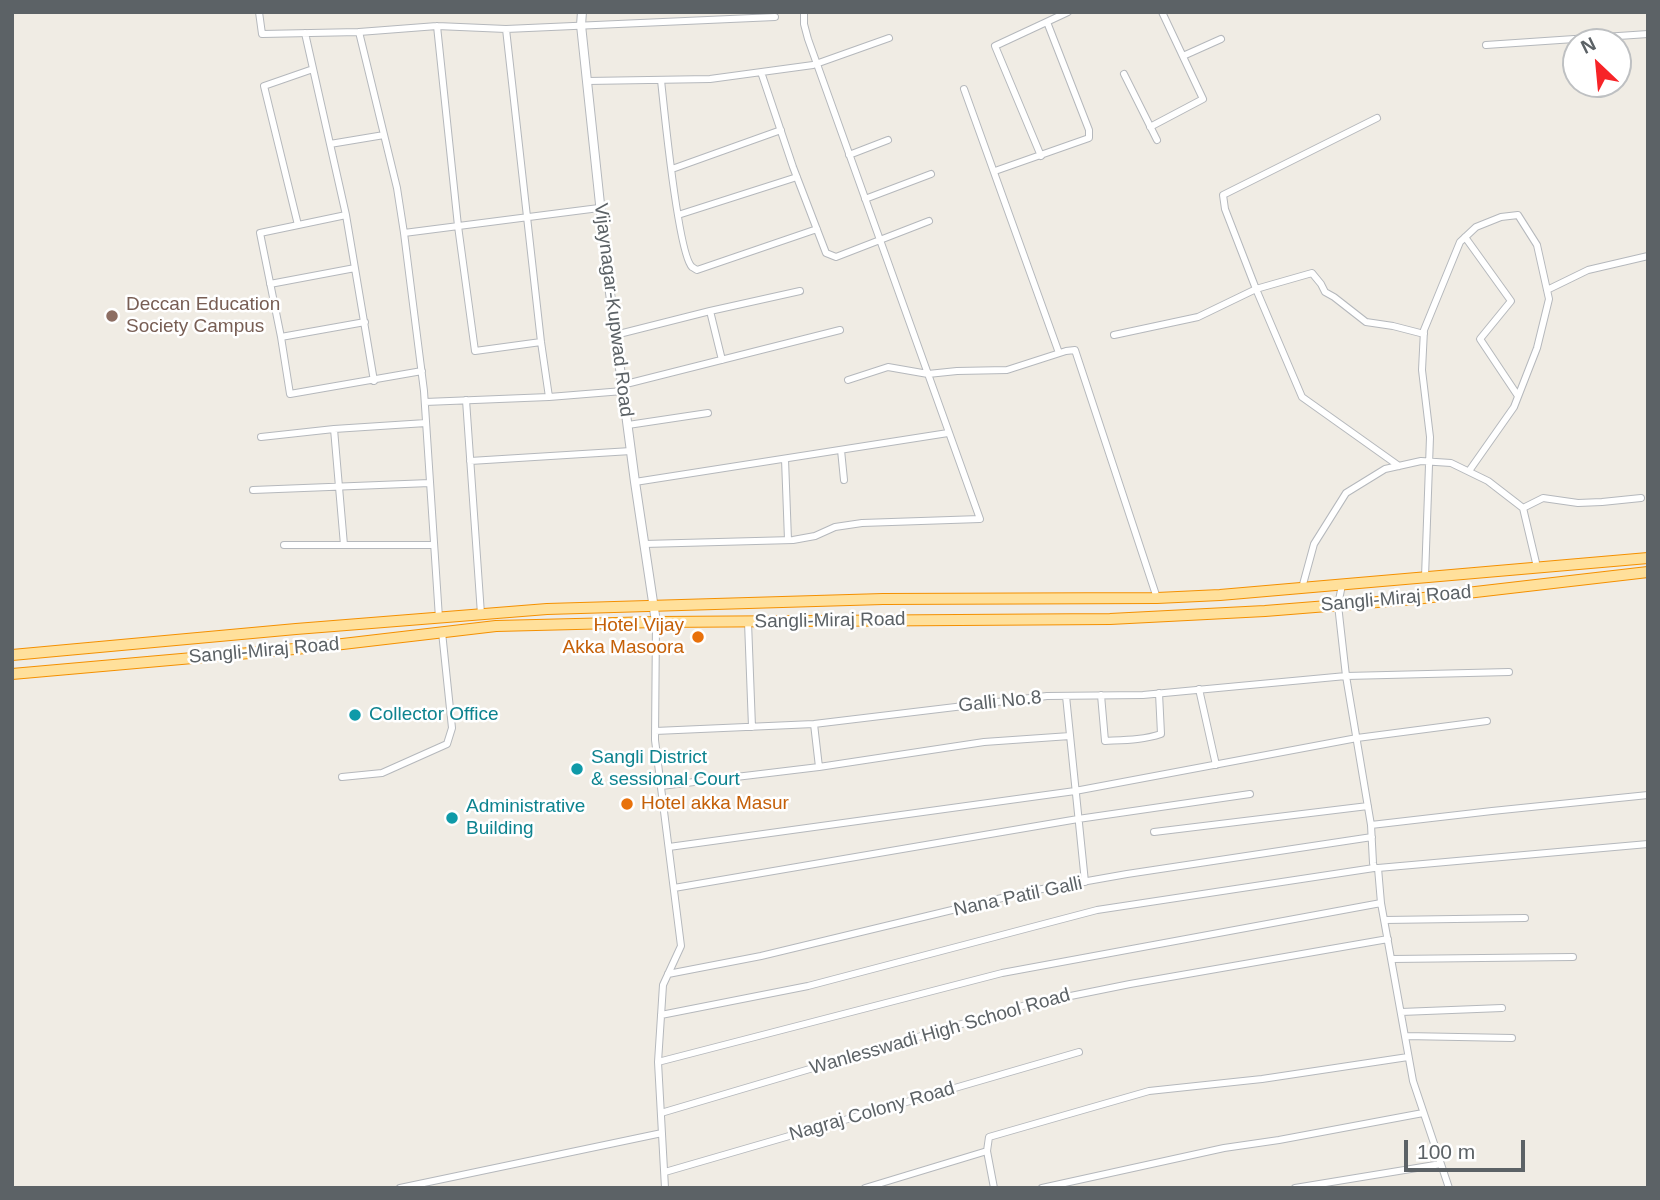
<!DOCTYPE html>
<html>
<head>
<meta charset="utf-8">
<style>
  body { margin:0 }
  #map { position:relative; width:1660px; height:1200px; overflow:hidden; background:#f0ece4; font-family:Arial,sans-serif }
  canvas { display:block }
  .frame { position:absolute; inset:0; border:14px solid #5c6266; pointer-events:none }
  .north { position:absolute; left:1562px; top:28px; width:70px; height:70px; box-sizing:border-box; background:#fff; border:2px solid #bec0c2; border-radius:50%; rotate:334deg; font-size:19px; font-weight:700; line-height:28px; text-align:center; color:#5c6266 }
  .north::after { content:''; display:block; margin:auto; width:24px; height:32px; background:#f72428; clip-path:polygon(50% 0,100% 100%,50% 72%,0 100%) }
  .scale { position:absolute; left:1404px; top:1140px; width:121px; height:32px; box-sizing:border-box; border:4px solid #5c6266; border-top:0; padding-left:9px; font-size:21px; line-height:24px; white-space:nowrap; color:#5c6266; -webkit-text-stroke:5px #fff; paint-order:stroke }
</style>
</head>
<body>
<div id="map">
<canvas width="1660" height="1200"></canvas>
<div class="frame"></div>
<div class="north">N</div>
<div class="scale">100 m</div>
</div>
<script>
const g = document.querySelector('canvas').getContext('2d');
g.lineJoin = 'round';
function strokePath(path, color, width, dash) {
  g.strokeStyle = color;
  g.lineWidth = width;
  g.lineCap = dash ? 'butt' : 'round';
  g.setLineDash(dash || []);
  g.stroke(path);
}
function label(font, color, halo, rows, align = 'center') {
  g.font = font + ' Arial,sans-serif';
  g.lineWidth = 5;
  g.setLineDash([]);
  g.textBaseline = 'middle';
  g.strokeStyle = halo;
  g.fillStyle = color;
  for (const [text, x, y, turn = 0] of rows) {
    g.save();
    g.translate(x, y);
    g.rotate((+turn || 0) * Math.PI / 180);
    g.textAlign = isNaN(turn) ? turn : align;
    if (halo) g.strokeText(text, 0, 0);
    g.fillText(text, 0, 0);
    g.restore();
  }
}
const minor = new Path2D(`
  M 259,12 L 262,34 L 359,32 L 437,26 L 506,29 L 775,17
  M 437,26 L 458,226 L 475,351 L 541,342
  M 506,29 L 541,342 L 549,397
  M 359,32 L 397,188 L 404,233 L 424,391 L 439,618
  M 305,33 L 346,215 L 260,233 L 281,337 L 290,394 L 422,371
  M 1486,45 L 1648,34
  M 1183,56 L 1221,39
  M 761,72 L 793,167 L 826,253 L 836,257 L 929,221
  M 1124,74 L 1157,140
  M 661,80 C 664,108 678,254 692,267 C 694,268 695,269 697,270 L 817,229
  M 587,81 L 710,79 L 813,65 L 889,38
  M 964,89 L 1059,353
  M 1377,118 L 1223,195 L 1225,209 L 1256,289 L 1302,397 L 1399,466
  M 1150,127 L 1203,99 L 1162,12
  M 330,144 L 384,135
  M 849,155 L 888,140
  M 1041,156 L 995,46 L 1068,12
  M 672,169 L 781,130
  M 995,171 L 1089,138 L 1089,130 L 1047,22
  M 865,199 L 931,174
  M 346,215 L 374,381
  M 678,215 L 797,177
  M 298,225 L 264,86 L 313,69
  M 404,233 L 599,208
  M 1465,237 L 1511,301 L 1480,339 L 1518,396
  M 270,284 L 355,268
  M 1547,290 L 1588,270 L 1648,256
  M 710,311 L 722,360
  M 615,335 L 710,311 L 800,291
  M 1114,335 L 1198,317 L 1256,289 L 1312,273 L 1321,284 L 1325,292 L 1334,297 L 1366,322 L 1393,326 L 1424,334
  M 281,337 L 365,322
  M 848,380 L 888,367 L 928,374 L 957,371 L 1007,370 L 1066,351 L 1075,350 L 1157,598
  M 622,385 L 840,330
  M 466,400 L 481,614
  M 425,402 L 549,397 L 623,391
  M 628,425 L 708,413
  M 334,429 L 344,545
  M 261,437 L 334,429 L 426,423
  M 841,450 L 844,480
  M 785,459 L 788,540
  M 470,461 L 631,451
  M 635,482 L 948,433
  M 253,490 L 430,483
  M 1523,508 L 1543,498 L 1578,503 L 1602,502 L 1641,498
  M 644,544 L 793,540 L 815,536 L 835,527 L 862,523 L 980,519 L 808,39 L 804,24 L 804,12
  M 284,545 L 434,545
  M 1425,577 L 1430,437 L 1422,370 L 1424,330 L 1460,242 L 1476,227 L 1501,217 L 1518,215 L 1537,245 L 1549,299 L 1537,348 L 1514,407 L 1469,471
  M 1342,585 L 1338,605 L 1346,676 L 1371,825 L 1373,863 L 1374,868 L 1378,868 L 1381,903 L 1413,1081 L 1449,1188
  M 1302,588 L 1314,544 L 1346,493 L 1385,469 L 1421,461 L 1451,463 L 1488,481 L 1523,508 L 1537,567
  M 656,622 L 655,740 L 681,946 L 663,985 L 658,1062 L 665,1188
  M 748,622 L 752,727
  M 1199,689 L 1216,765
  M 1101,695 L 1105,741 C 1124,740 1143,740 1161,734 L 1159,693
  M 1066,696 L 1085,882
  M 655,731 L 814,724 L 1047,696 L 1143,695 L 1346,676 L 1509,672
  M 819,767 L 984,742 L 1070,736
  M 342,777 L 382,773 L 447,744 L 452,728 L 442,632
  M 661,786 L 819,767 L 814,724
  M 1371,825 L 1492,811 L 1648,795
  M 1154,832 L 1368,806
  M 669,847 L 1075,791 L 1357,738 L 1487,721
  M 1378,868 L 1648,844
  M 674,888 L 1078,819 L 1250,794
  M 1385,920 L 1525,918
  M 1392,959 L 1573,957
  M 668,974 L 761,956 L 1031,891 L 1127,874 L 1372,837
  M 1401,1012 L 1502,1008
  M 661,1015 L 808,986 L 1097,910 L 1374,868
  M 1405,1036 L 1512,1038
  M 658,1062 L 1002,973 L 1381,903
  M 661,1113 L 1026,1005 L 1130,984 L 1388,939
  M 665,1172 L 1079,1052
  M 400,1188 L 662,1133
  M 865,1188 L 987,1151
  M 994,1188 L 987,1151 L 989,1137 L 1149,1091 L 1262,1079 L 1408,1057
  M 1042,1188 L 1224,1148 L 1279,1140 L 1423,1113
  M 1295,1188 L 1441,1164`);
const tertiary = new Path2D(`
  M 582,12 L 581,25 L 607,270 L 635,482 L 656,622`);
const trunk = new Path2D(`
  M 12,655 L 296,629 L 547,609 L 883,599 L 1157,598 L 1220,595 L 1648,558
  M 12,674 L 317,647 L 496,626 L 656,622 L 1110,619 L 1265,611 L 1415,599 L 1648,572`);
strokePath(minor, '#b5b8bc', 8);
strokePath(tertiary, '#b5b8bc', 10);
strokePath(trunk, '#f49000', 12);
strokePath(minor, '#fff', 6);
strokePath(tertiary, '#fff', 8);
strokePath(trunk, '#ffe09b', 10);
for (const [x, y, r, color] of [
  [112,316,7,"#8d6e63"],
  [698,637,7,"#e8710a"],
  [355,715,7,"#0f9aa8"],
  [577,769,7,"#0f9aa8"],
  [627,804,7,"#e8710a"],
  [452,818,7,"#0f9aa8"]
]) {
  const dot = new Path2D();
  dot.arc(x, y, r, 0, 2 * Math.PI);
  g.fillStyle = color;
  g.fill(dot);
  strokePath(dot, '#fff', 2.5);
}
label('19px', '#785e54', '#fff', [
  ["Deccan Education",126,305],
  ["Society Campus",126,327]
], 'left');
label('19px', '#5c6266', '#fff', [
  ["Vijaynagar-Kupwad Road",613,310,83],
  ["Sangli-Miraj Road",1396,599,-5],
  ["Sangli-Miraj Road",830,621,-1],
  ["Sangli-Miraj Road",264,651,-5],
  ["Galli No.8",1000,702,-6],
  ["Nana Patil Galli",1018,897,-12],
  ["Wanlesswadi High School Road",940,1032,-16],
  ["Nagraj Colony Road",872,1112,-16]
]);
label('19px', '#c56008', '#fff', [
  ["Hotel Vijay",684,626],
  ["Akka Masoora",684,648],
  ["Hotel akka Masur",641,804,"left"]
], 'right');
label('19px', '#0d838f', '#fff', [
  ["Collector Office",369,715],
  ["Sangli District",591,758],
  ["& sessional Court",591,780],
  ["Administrative",466,807],
  ["Building",466,829]
], 'left');
</script>
</body>
</html>
